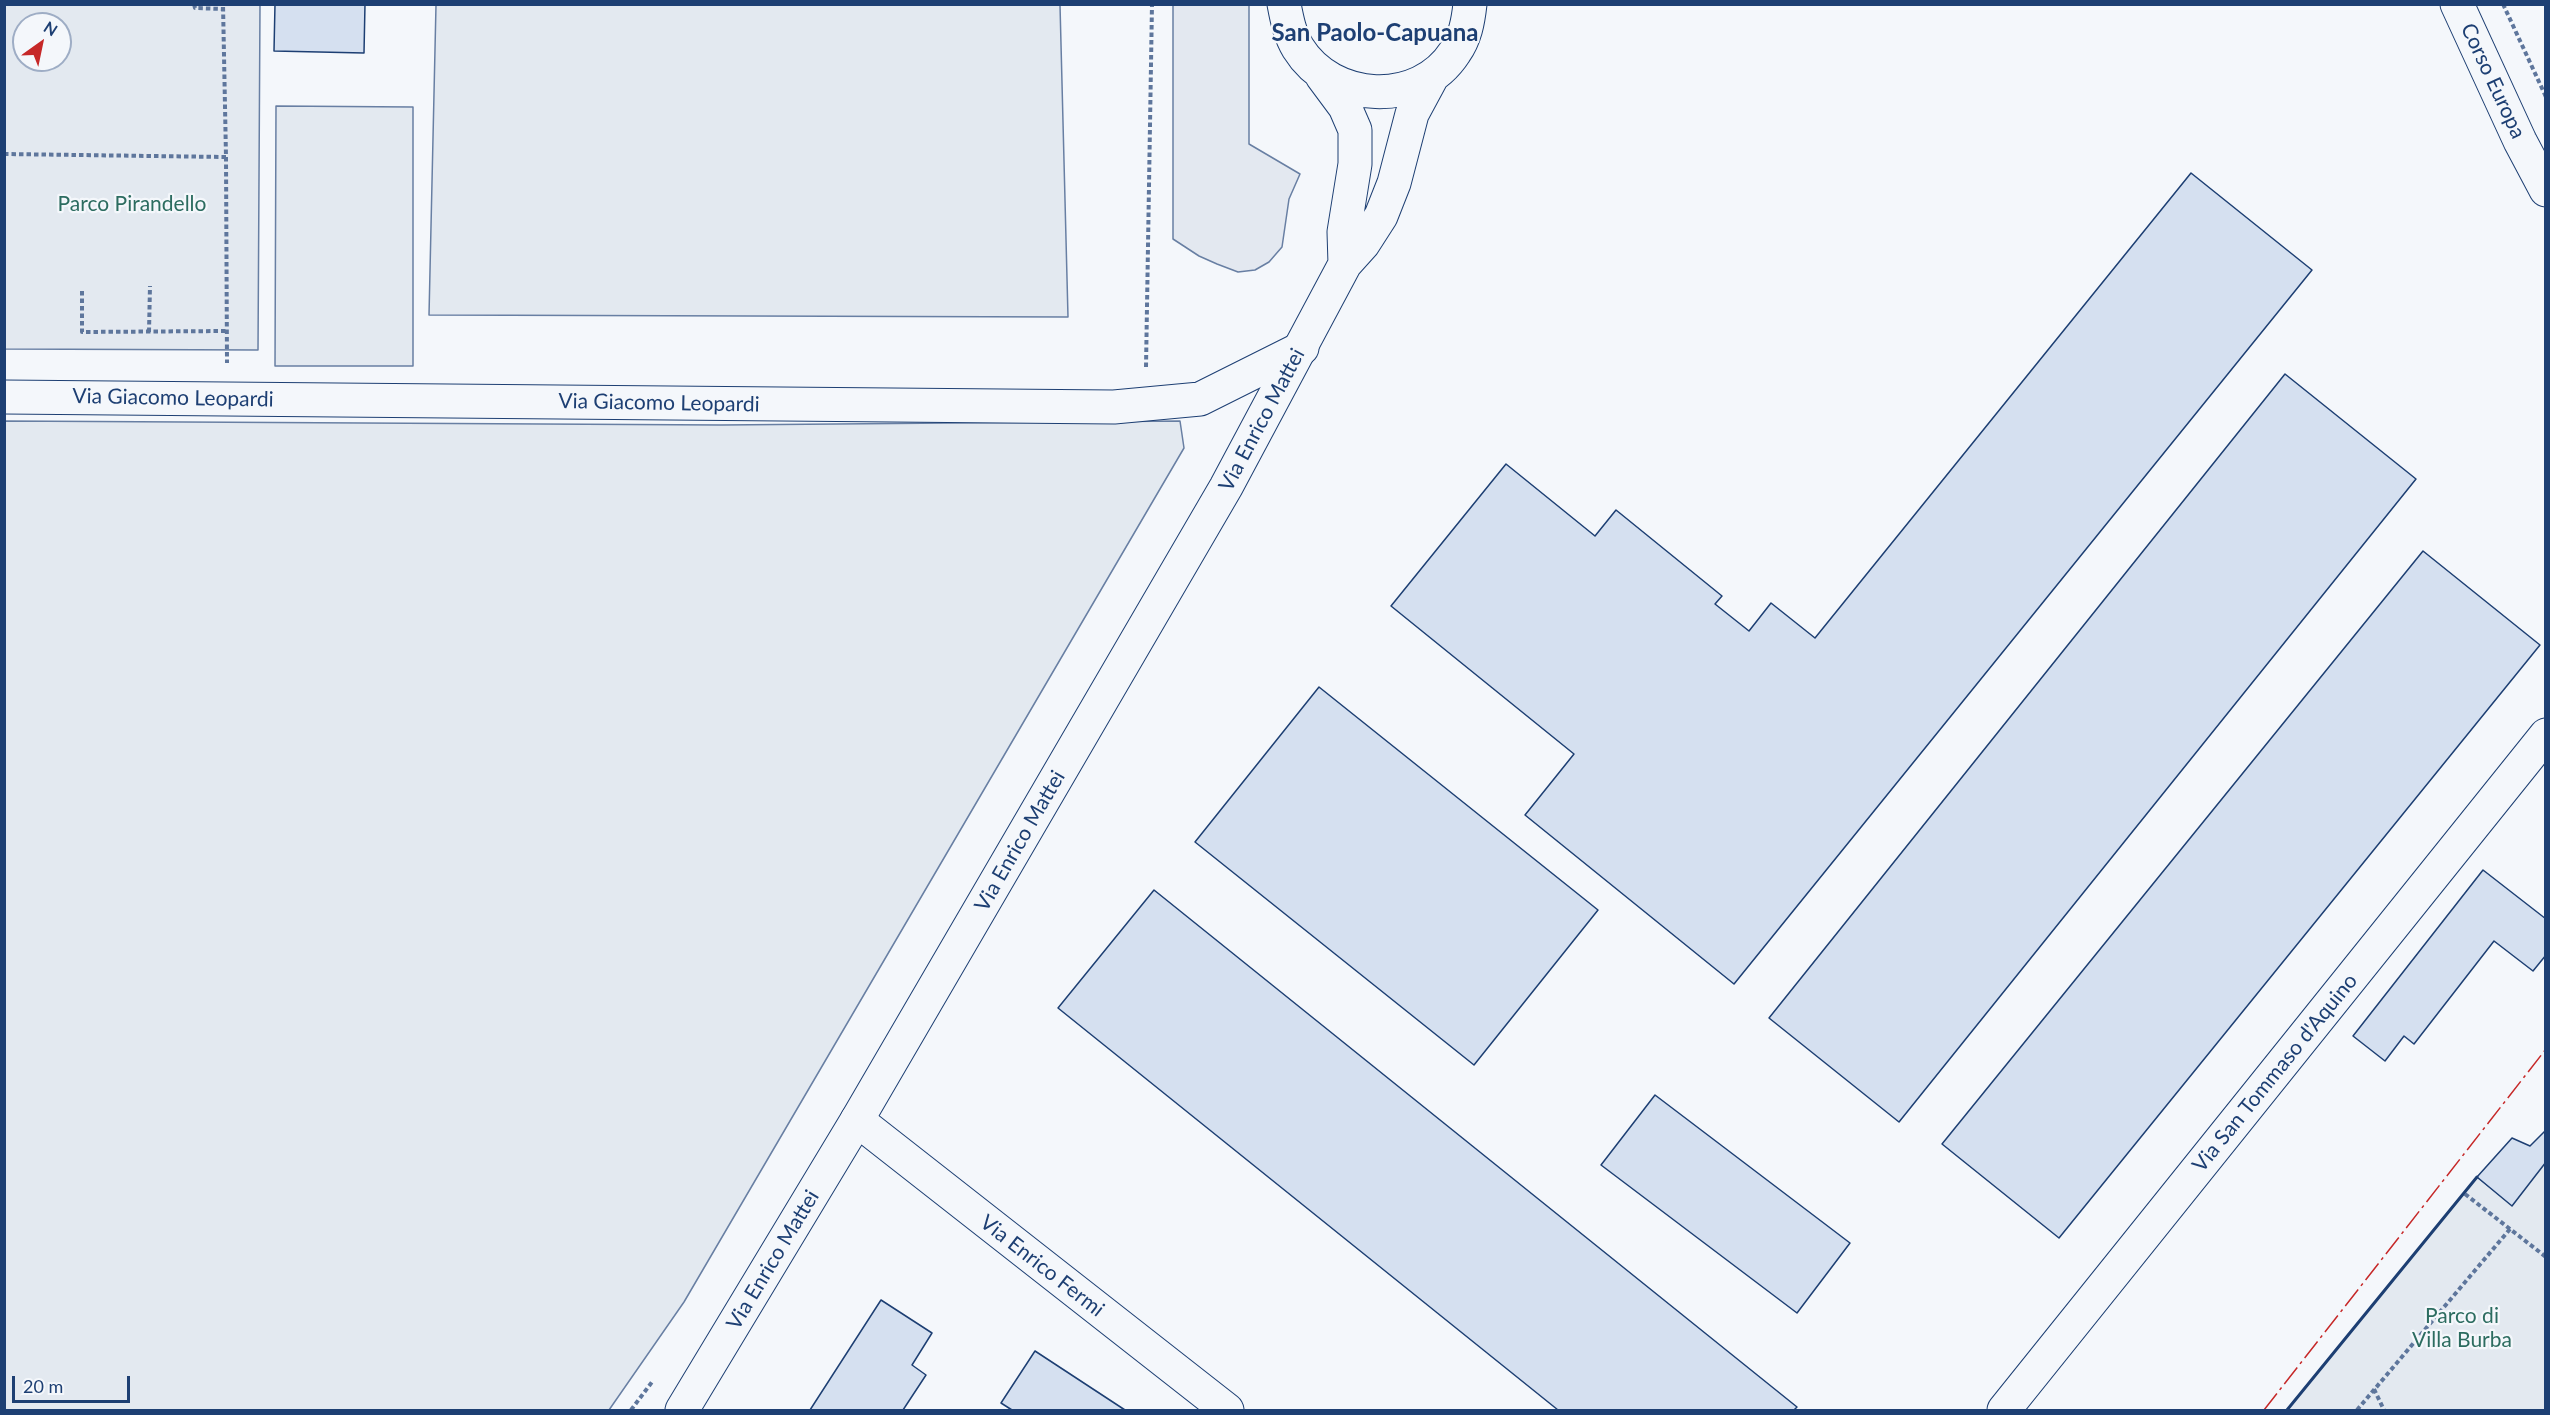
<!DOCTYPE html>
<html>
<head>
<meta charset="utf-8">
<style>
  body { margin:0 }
  #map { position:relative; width:2550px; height:1415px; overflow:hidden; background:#f4f7fb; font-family:Lato,sans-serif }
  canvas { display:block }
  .frame { position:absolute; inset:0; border:6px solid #1d3f73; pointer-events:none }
  .north { position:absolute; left:12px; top:12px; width:60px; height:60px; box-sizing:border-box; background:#f4f7fb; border:2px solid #9eadc5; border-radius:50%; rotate:33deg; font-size:16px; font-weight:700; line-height:24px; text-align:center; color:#1d3f73 }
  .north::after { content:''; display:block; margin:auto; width:21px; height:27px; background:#c62828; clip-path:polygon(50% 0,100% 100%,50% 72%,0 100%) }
  .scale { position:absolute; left:12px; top:1376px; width:118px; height:27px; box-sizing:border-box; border:3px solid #1d3f73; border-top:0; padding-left:8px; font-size:18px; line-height:21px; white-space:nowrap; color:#1d3f73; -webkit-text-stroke:4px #f4f7fb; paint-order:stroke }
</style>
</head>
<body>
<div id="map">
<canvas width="2550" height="1415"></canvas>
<div class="frame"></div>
<div class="north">N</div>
<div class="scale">20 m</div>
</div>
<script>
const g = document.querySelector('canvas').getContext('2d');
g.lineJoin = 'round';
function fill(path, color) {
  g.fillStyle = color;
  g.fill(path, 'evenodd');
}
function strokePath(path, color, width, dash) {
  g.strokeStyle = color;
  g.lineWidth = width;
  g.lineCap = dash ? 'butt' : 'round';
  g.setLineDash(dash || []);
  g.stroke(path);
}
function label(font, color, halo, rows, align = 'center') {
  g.font = font + ' Lato,sans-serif';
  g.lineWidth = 4.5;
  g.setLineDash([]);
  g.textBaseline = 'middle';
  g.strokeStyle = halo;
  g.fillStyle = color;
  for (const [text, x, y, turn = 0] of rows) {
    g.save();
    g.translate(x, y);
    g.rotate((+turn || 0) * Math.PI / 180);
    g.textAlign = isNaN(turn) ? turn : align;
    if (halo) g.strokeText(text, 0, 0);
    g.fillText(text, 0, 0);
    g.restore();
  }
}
const green = new Path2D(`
  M 4,5 L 260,5 L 258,350 L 5,349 ZM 24,24 L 60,24 L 60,60 L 24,60 Z
  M 436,5 L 1060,5 L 1068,317 L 429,315 Z
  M 276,106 L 413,107 L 413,366 L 275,366 Z
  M 4,421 L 721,425 L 1180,421 L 1184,448 L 684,1302 L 609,1410 L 5,1410 Z
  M 2545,1162 L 2545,1410 L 2287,1410 L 2477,1177 L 2512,1205 Z`);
fill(green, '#e3e9f0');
strokePath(green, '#687fa3', 1.5);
const parking = new Path2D(`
  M 1173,5 L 1249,5 L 1249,144 L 1300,174 L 1289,199 L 1282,247 L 1269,262 L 1255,270 L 1238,272 L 1217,264 L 1199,256 L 1173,239 Z`);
fill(parking, '#e3e8f0');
strokePath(parking, '#687fa3', 1.5);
const building = new Path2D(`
  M 275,4 L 365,4 L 364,53 L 274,51 Z
  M 2191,173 L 2312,270 L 1734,984 L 1525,815 L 1574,754 L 1391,606 L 1506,464 L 1595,536 L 1616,510 L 1722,596 L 1715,604 L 1749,631 L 1771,603 L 1815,638 Z
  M 2285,374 L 2416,479 L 1899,1122 L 1769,1018 Z
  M 2423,551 L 2540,645 L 2059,1238 L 1942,1144 Z
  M 1319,687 L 1598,910 L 1474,1065 L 1195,842 Z
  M 2483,870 L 2546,919 L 2546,955 L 2533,971 L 2494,941 L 2414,1044 L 2404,1036 L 2385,1061 L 2353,1036 Z
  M 1154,890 L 1797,1407 L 1794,1410 L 1558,1410 L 1058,1008 Z
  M 1655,1095 L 1850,1243 L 1797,1313 L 1601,1165 Z
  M 2546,1130 L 2546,1162 L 2512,1206 L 2477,1177 L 2512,1138 L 2530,1146 Z
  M 881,1300 L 932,1333 L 912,1365 L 926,1375 L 903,1410 L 810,1410 Z
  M 1035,1351 L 1125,1410 L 1012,1410 L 1001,1403 Z`);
fill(building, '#d5e0f0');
strokePath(building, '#1d3f73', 1.5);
const street = new Path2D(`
  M 4,397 L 1114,407 L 1200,399 L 1302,348
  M 857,1120 L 1227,1410
  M 2004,1410 L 2546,735`);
const secondary = new Path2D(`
  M 1284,4 C 1287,20 1290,35 1298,48 C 1332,103 1419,108 1455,52 C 1465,38 1468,22 1470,4
  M 2457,4 L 2520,141 L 2546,190
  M 1322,76 L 1345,107 L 1355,130 L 1355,164 L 1344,232 L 1345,264
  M 682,1410 L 857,1120 L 1226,487 L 1345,264 L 1363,244 L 1381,216 L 1394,183 L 1412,114 L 1433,75`);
strokePath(street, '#1d3f73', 35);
strokePath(secondary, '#1d3f73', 35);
strokePath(new Path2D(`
  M 194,4 L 195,8 L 223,9
  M 2503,4 L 2546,97
  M 4,154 L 226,157 L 223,4
  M 226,157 L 227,363
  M 82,291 L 82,332 L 227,331
  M 149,332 L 150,286
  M 1146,367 L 1152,4
  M 2465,1194 L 2546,1257
  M 2374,1389 L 2384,1410
  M 631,1410 L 652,1382
  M 2357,1410 L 2510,1229`), '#5e769c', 4, [4.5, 3]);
strokePath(street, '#f4f7fb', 33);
strokePath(secondary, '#f4f7fb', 33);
strokePath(new Path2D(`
  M 2287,1410 L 2477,1177`), '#1d3f73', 3);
strokePath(new Path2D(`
  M 2264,1410 L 2546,1049`), '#c62828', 1.5, [21, 4.5, 3, 4.5]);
label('21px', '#1d3f73', '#f4f7fb', [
  ["Corso Europa",2493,81,65],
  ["Via Giacomo Leopardi",173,398,1],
  ["Via Giacomo Leopardi",659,403,1],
  ["Via Enrico Mattei",1262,420,-62],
  ["Via Enrico Mattei",1020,841,-60],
  ["Via San Tommaso d'Aquino",2275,1073,-51],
  ["Via Enrico Mattei",773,1260,-59],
  ["Via Enrico Fermi",1042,1266,38]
]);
label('21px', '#2c6c60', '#f4f7fb', [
  ["Parco Pirandello",132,204],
  ["Parco di",2462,1316],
  ["Villa Burba",2462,1340]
]);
label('bold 24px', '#1d3f73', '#f4f7fb', [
  ["San Paolo-Capuana",1375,33]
]);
</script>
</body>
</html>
